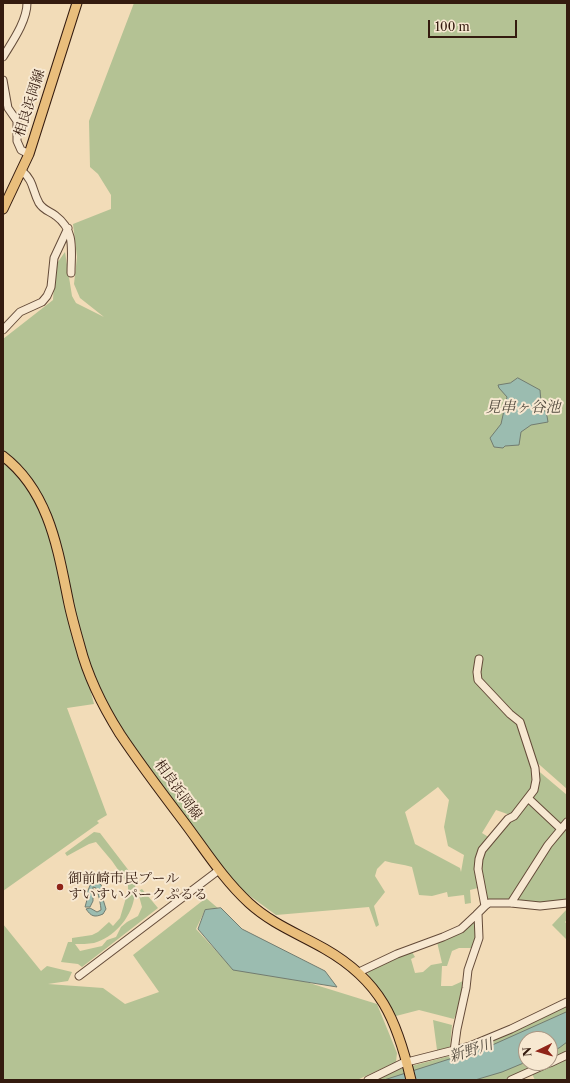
<!DOCTYPE html>
<html>
<head>
<meta charset="utf-8">
<style>
  body { margin:0 }
  #map { position:relative; width:570px; height:1083px; overflow:hidden; background:#f2dcb8; font-family:"Libre Caslon Text",serif }
  canvas { display:block }
  .frame { position:absolute; inset:0; border:4px solid #341b0f; pointer-events:none }
  .north { position:absolute; left:518px; top:1031px; width:40px; height:40px; box-sizing:border-box; background:#f7e8d1; border:1px solid #a99683; border-radius:50%; rotate:265deg; font-size:11px; font-weight:700; line-height:16px; text-align:center; color:#341b0f }
  .north::after { content:''; display:block; margin:auto; width:14px; height:18px; background:#8f2418; clip-path:polygon(50% 0,100% 100%,50% 72%,0 100%) }
  .scale { position:absolute; left:428px; top:20px; width:89px; height:18px; box-sizing:border-box; border:2px solid #341b0f; border-top:0; padding-left:5px; font-size:12px; line-height:14px; white-space:nowrap; color:#341b0f; -webkit-text-stroke:3px #f7e8d1; paint-order:stroke }
</style>
</head>
<body>
<div id="map">
<canvas width="570" height="1083"></canvas>
<div class="frame"></div>
<div class="north">N</div>
<div class="scale">100 m</div>
</div>
<script>
const g = document.querySelector('canvas').getContext('2d');
g.lineJoin = 'round';
function fill(path, color) {
  g.fillStyle = color;
  g.fill(path, 'evenodd');
}
function strokePath(path, color, width, dash) {
  g.strokeStyle = color;
  g.lineWidth = width;
  g.lineCap = dash ? 'butt' : 'round';
  g.setLineDash(dash || []);
  g.stroke(path);
}
function label(font, color, halo, rows, align = 'center') {
  g.font = font + ' "Libre Caslon Text","Noto Serif JP",serif';
  g.lineWidth = 4;
  g.setLineDash([]);
  g.textBaseline = 'middle';
  g.strokeStyle = halo;
  g.fillStyle = color;
  for (const [text, x, y, turn = 0] of rows) {
    g.save();
    g.translate(x, y);
    g.rotate((+turn || 0) * Math.PI / 180);
    g.textAlign = isNaN(turn) ? turn : align;
    if (halo) g.strokeText(text, 0, 0);
    g.fillText(text, 0, 0);
    g.restore();
  }
}
fill(new Path2D(`
  M 134,3 L 567,3 L 567,789 L 533,759 L 535,768 L 567,795 L 567,902 L 534,905 L 514,900 L 486,900 L 478,863 L 488,847 L 513,816 L 496,810 L 482,833 L 490,838 L 477,859 L 476,877 L 478,888 L 470,890 L 471,903 L 465,904 L 464,895 L 448,897 L 447,892 L 432,896 L 419,895 L 412,867 C 403,864 394,864 385,861 L 377,869 L 375,876 L 385,892 L 374,906 L 379,925 L 376,927 L 369,907 L 276,915 L 239,888 L 158,783 L 106,709 L 78,642 L 94,704 L 67,708 L 107,815 L 97,821 L 99,823 L 3,891 L 3,339 L 53,300 L 55,266 L 65,252 L 72,296 L 76,303 L 104,317 L 80,298 L 74,284 L 77,257 L 73,224 L 111,209 L 111,195 L 98,174 L 90,167 L 89,121 L 90,122 L 89,121 ZM 438,787 L 449,800 L 444,827 L 448,846 L 464,855 L 461,872 L 460,868 L 415,844 L 405,812 Z
  M 94,832 L 100,833 L 136,880 C 135,886 135,893 134,899 C 130,919 114,937 94,943 C 88,944 81,944 75,944 L 80,951 L 102,946 L 107,940 L 116,937 L 121,927 L 127,922 L 138,916 L 142,907 L 139,896 L 140,890 L 142,889 L 158,908 L 82,967 L 78,964 L 61,962 L 68,942 L 72,942 L 72,938 L 92,935 L 98,932 L 109,922 L 113,926 L 120,918 L 128,891 L 128,884 L 112,861 L 96,842 L 89,844 L 67,856 L 65,853 Z
  M 206,898 L 219,909 L 205,910 L 196,929 L 233,969 L 303,981 L 377,1004 L 397,1053 L 396,1062 L 357,1080 L 3,1080 L 3,924 L 41,971 L 47,966 L 72,972 L 68,981 L 48,984 L 103,988 L 125,1004 L 159,992 L 133,955 Z
  M 567,909 L 567,920 L 565,922 L 567,924 L 567,940 L 552,925 Z
  M 477,918 L 478,939 L 472,948 L 459,948 L 452,951 L 447,966 L 442,966 L 441,986 L 452,986 L 463,981 C 470,991 458,1009 454,1019 L 419,1010 L 396,1016 L 366,971 L 368,968 L 412,952 L 415,957 L 411,959 L 415,973 L 423,972 L 431,965 L 442,963 L 437,942 Z
  M 567,1004 L 567,1051 L 550,1059 L 550,1039 L 526,1039 L 526,1063 L 542,1063 L 506,1080 L 374,1080 L 400,1069 L 472,1050 L 513,1031 Z
  M 433,1020 L 452,1025 L 450,1047 L 437,1050 Z
  M 567,1056 L 567,1080 L 535,1080 L 531,1072 Z`), '#b4c294');
const water = new Path2D(`
  M 518,378 L 540,390 L 541,402 L 547,416 L 548,422 L 531,425 L 521,432 L 519,445 L 505,446 L 503,448 L 494,447 L 490,438 L 501,424 L 507,397 L 499,388 L 498,385 L 510,383 Z
  M 99,881 L 103,889 L 102,896 L 106,909 L 103,914 C 94,918 91,916 86,909 L 90,908 L 97,912 L 101,910 C 101,906 98,891 96,888 L 93,887 L 93,901 L 90,907 L 85,907 L 88,896 L 87,893 L 91,883 Z
  M 221,908 L 242,929 L 325,971 L 337,987 L 233,970 L 198,929 L 205,910 Z
  M 567,1012 L 567,1042 L 559,1048 L 550,1051 L 550,1039 L 526,1039 L 526,1062 L 502,1072 L 475,1080 L 384,1080 L 490,1046 Z`);
fill(water, '#9bbcb0');
strokePath(water, '#727c70', 1);
const minor = new Path2D(`
  M 3,57 C 12,42 27,21 27,3
  M 3,80 L 8,108 L 17,121 L 17,141 L 21,150 L 29,154
  M 22,171 C 34,181 32,190 39,203 C 44,211 50,211 56,216 C 76,231 71,251 71,273
  M 3,330 L 20,312 L 42,302 L 47,296 L 51,287 L 54,258 L 68,228
  M 479,659 L 477,672 L 478,680 L 510,714 L 520,722 L 535,768 L 536,780 L 534,790 L 514,816 L 508,819 L 482,850 L 479,859 L 478,869 L 485,906
  M 528,798 L 561,829
  M 511,903 L 548,845 L 567,822
  M 359,972 L 397,954 L 443,937 L 461,929 L 476,915 L 485,906 L 489,903 L 511,903 L 540,906 L 567,903
  M 79,976 L 219,870
  M 454,1051 L 457,1029 L 466,988 L 468,970 L 479,938 L 478,914
  M 407,1062 L 470,1046 L 511,1029 L 567,1002
  M 550,1063 L 567,1055
  M 368,1080 L 407,1061
  M 511,1080 L 549,1063`);
const major = new Path2D(`
  M 3,209 L 29,154 L 77,3
  M 3,456 C 50,492 58,551 69,604 C 72,618 76,632 80,646 C 88,677 103,707 120,734 C 140,764 162,793 184,822 C 205,850 223,879 249,903 C 272,924 299,934 325,949 C 381,981 397,1020 411,1080`);
strokePath(minor, '#644b39', 9);
strokePath(major, '#341b0f', 11);
strokePath(minor, '#f7e8d1', 7);
strokePath(major, '#e9be7c', 9);
for (const [x, y, r, color] of [
  [60,887,4,"#8f2418"]
]) {
  const dot = new Path2D();
  dot.arc(x, y, r, 0, 2 * Math.PI);
  g.fillStyle = color;
  g.fill(dot);
  strokePath(dot, '#f7e8d1', 1.5);
}
label('14px', '#341b0f', '#f7e8d1', [
  ["相良浜岡線",30,103,-72],
  ["相良浜岡線",178,790,54]
]);
label('14px', '#341b0f', '#f7e8d1', [
  ["御前崎市民プール",68,879],
  ["すいすいパークぷるる",68,895]
], 'left');
label('italic 15px', '#534b3f', '#f7e8d1', [
  ["見串ヶ谷池",523,408],
  ["新野川",471,1051,-18]
]);
</script>
</body>
</html>
